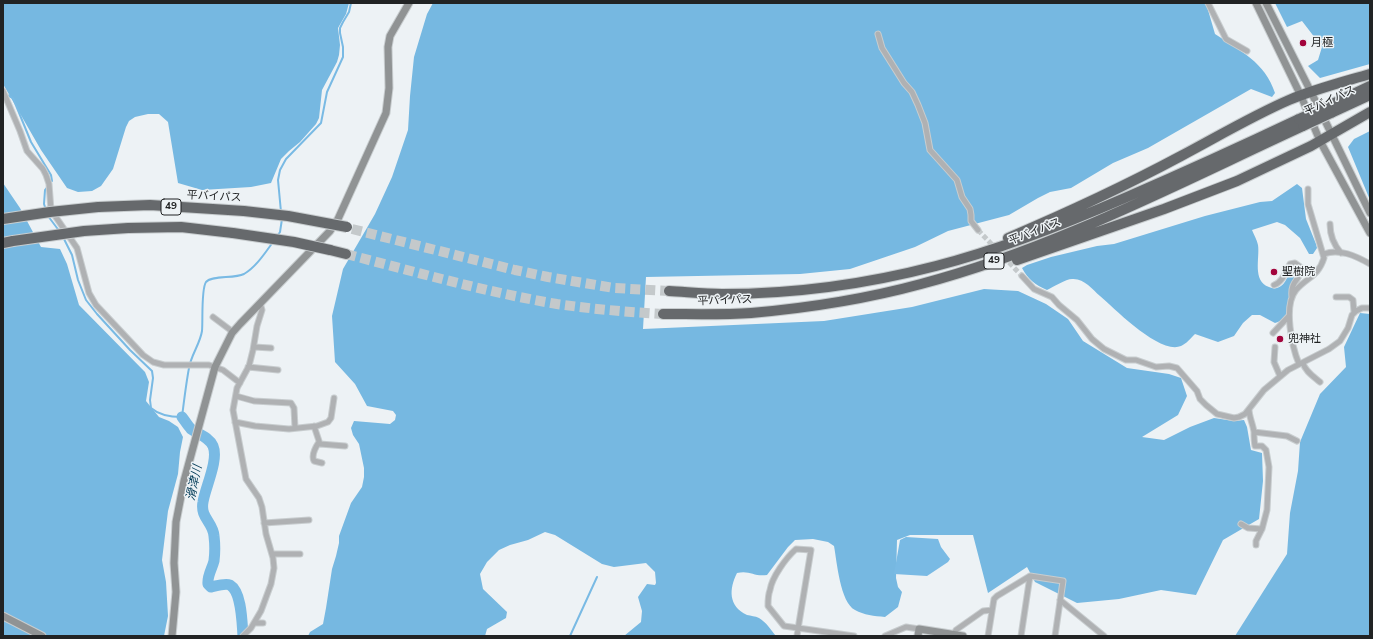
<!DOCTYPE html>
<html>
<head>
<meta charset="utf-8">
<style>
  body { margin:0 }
  #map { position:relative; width:1373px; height:639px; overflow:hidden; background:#edf2f5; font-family:"Nunito Sans",sans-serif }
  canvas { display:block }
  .frame { position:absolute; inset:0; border:4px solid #212324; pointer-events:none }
</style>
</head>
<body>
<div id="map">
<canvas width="1373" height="639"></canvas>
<div class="frame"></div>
</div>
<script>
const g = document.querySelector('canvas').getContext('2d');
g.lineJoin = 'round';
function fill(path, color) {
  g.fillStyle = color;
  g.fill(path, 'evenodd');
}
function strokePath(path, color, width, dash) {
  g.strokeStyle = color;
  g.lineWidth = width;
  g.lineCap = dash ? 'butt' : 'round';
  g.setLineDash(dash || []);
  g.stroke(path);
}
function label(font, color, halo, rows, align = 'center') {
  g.font = font + ' "Nunito Sans","Noto Sans JP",sans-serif';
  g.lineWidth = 3;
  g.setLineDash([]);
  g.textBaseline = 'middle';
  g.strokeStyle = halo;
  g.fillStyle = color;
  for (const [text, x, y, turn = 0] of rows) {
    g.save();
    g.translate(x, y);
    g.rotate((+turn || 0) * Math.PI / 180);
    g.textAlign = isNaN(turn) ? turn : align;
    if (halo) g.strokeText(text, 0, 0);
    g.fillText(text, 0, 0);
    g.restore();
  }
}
fill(new Path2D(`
  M 3,3 L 349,3 L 346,14 L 338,28 L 340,45 L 339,55 L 337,62 L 322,90 L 319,118 L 316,124 L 300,142 L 289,151 L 281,159 L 271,183 L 251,187 L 202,190 L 178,183 L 168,122 L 159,114 L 148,114 L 135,117 L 129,121 L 126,127 L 113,169 L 101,186 L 92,191 L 78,192 L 67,188 L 41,150 L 3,84 Z
  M 433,3 L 1206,3 L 1215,34 C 1240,51 1265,62 1275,93 L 1272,97 L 1251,89 L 1148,148 L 1113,163 L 1071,188 L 1050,192 L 1038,198 L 1009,215 L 948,231 L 915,247 L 850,269 L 800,274 L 646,277 L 643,329 L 824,321 L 912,307 L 984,289 L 1018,291 L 1046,304 L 1068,319 L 1083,341 L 1127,368 L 1169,374 L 1181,378 L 1187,396 L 1178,415 L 1142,437 L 1164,440 L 1190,427 L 1214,418 L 1234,421 L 1244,420 L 1247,427 L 1251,450 L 1262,453 L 1263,481 L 1259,519 L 1223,540 L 1196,595 L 1161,590 L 1119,599 L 1077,603 L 1035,582 L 1027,567 L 988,593 L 973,535 L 910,535 L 897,540 L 896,578 L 898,587 L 902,592 L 898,607 L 885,617 C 874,616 864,615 855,610 C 840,602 837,562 834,546 L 828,542 L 813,539 L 795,540 L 788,547 L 767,575 C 754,577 750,570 737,573 C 729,589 728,606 747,615 C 751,616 755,616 759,618 C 766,622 771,630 776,636 L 624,636 L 641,622 L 642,611 L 638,597 L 647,584 L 655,585 L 656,583 L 655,572 L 646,563 L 614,567 L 602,564 L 555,535 L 545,532 L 528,540 L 510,545 L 499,550 L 487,562 L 480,574 L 483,589 L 507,612 L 506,618 L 487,629 L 485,636 L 308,636 L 310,632 L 323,624 L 326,608 L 332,569 L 336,556 L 339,543 L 339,536 L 351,503 L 362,487 L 364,477 L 364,468 L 359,444 L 353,435 L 351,428 L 354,421 L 390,424 L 395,420 L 396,415 L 393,411 L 367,406 L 355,384 L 335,362 L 332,316 L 343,269 L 375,214 L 392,177 L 408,130 L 410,96 L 414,57 L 427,14 Z
  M 1275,3 L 1370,3 L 1370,64 L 1320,78 L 1308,66 L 1318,60 L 1322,47 L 1302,21 L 1287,27 Z
  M 1370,131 L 1370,200 L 1348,147 L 1354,139 Z
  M 3,183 L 20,208 L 41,247 L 60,249 L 67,264 L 79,305 L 145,372 L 149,382 L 146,401 L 159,417 L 169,421 L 178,427 L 183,437 L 180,452 L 178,474 L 168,511 L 162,560 L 166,582 L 168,616 L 164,636 L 3,636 Z
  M 1297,184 L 1302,188 L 1306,219 L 1316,244 L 1317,248 L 1313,254 L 1309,254 L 1300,238 L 1285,225 L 1277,222 L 1252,230 C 1254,235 1257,240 1258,245 C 1260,258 1252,281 1269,287 C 1273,289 1277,289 1281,286 C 1288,281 1288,271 1295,266 L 1298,266 L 1300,269 C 1297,274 1293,280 1291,286 C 1287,300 1293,318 1275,323 L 1260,315 L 1252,315 L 1243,323 L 1234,336 L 1218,342 L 1195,334 C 1191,338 1186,344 1181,346 C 1160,355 1115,309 1100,296 C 1092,289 1084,278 1072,279 C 1066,279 1053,287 1047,290 C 1035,285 1028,279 1022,268 L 1027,265 L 1051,257 L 1097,246 L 1114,244 L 1205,216 L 1260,202 L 1272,201 Z
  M 1360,313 L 1370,314 L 1370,636 L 1235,636 L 1287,554 L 1290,513 L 1298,471 L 1300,442 L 1320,394 L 1346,367 L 1344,347 Z`), '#76b8e1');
fill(new Path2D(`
  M 906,537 L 938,539 L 941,547 L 950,559 L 948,562 L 927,576 L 894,574 L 900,540 Z`), '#79bae4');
strokePath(new Path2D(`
  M 7,95 L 13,98 L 31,142 L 51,175 L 52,181 L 45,190 L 44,204 L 46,210
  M 281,212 L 278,180 L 280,170 L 286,159 L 321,123 L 327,92 L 343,57 L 343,47 L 340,33 L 340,28 L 343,22 L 349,12 L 351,3
  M 48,216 L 60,232
  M 278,235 L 280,232 L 282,219
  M 63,237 L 72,255 L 78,280 L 86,300 L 97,314 L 130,350 L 152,371 L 153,378 L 150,400 L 151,408 C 159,415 172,417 182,417 C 184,401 186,384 189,368 C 191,355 200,344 202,331 C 203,321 201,289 206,282 C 212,275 234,279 244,274 C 256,267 265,253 273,242
  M 570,636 L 597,577`), '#79bae4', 2);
strokePath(new Path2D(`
  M 182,417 C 185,421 188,426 191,429 C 198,434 209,437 213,446 C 219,460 205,488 203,502 C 200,518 213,522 214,536 C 215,544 215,553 214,561 C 212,569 207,576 208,584 L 211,587 C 216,586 225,583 230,585 C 242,592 242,624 243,636`), '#79bae4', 11);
strokePath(new Path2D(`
  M 978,230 L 1022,276`), '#c4c9cb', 5, [5, 2.5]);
strokePath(new Path2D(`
  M 352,229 L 515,270 L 548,277 L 614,288 L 669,291
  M 346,254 C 416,272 485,292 557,304 C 592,309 627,312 663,314`), '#c4c9cb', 10, [10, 5]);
const street = new Path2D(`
  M 1208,3 L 1226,39 L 1247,51
  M 878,34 L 882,48 L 904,83 L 912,92 L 918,105 L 925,123 L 930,150 L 957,180 L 962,197 L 970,209 L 971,215 L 971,221 L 978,230
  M 3,91 L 20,131 L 27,151 L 43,169 L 46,175 L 49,184 L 51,210 L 77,248 L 89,293 L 96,305 L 143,355 L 153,362 L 164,365 L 209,365 L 223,370 L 240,383
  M 1330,224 C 1330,235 1333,244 1341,253
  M 1324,254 C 1339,248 1356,256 1370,264
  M 1022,276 L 1034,289 L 1052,297 L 1059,305 L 1077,320 L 1092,339 L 1104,349 L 1126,360 L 1136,360 L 1156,367 L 1169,366 L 1177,368 L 1197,391 L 1200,399 L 1206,405 L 1217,414 L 1234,418 L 1239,417 L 1245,414 L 1264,390 L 1288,370 L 1329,349 L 1340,341 L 1348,328 L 1352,315 L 1356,311 L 1362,308 L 1370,308
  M 1274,285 C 1283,282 1286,271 1290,264 L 1295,263 L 1302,268 C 1301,280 1290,280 1292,297
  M 1336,297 L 1349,297 L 1353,300 L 1354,312
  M 213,317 L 233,332
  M 1273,333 L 1289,316
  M 254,347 L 271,348
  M 1275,347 L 1274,362 L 1280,376
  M 1303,363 C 1305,371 1313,376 1320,382
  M 1299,364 C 1292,347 1283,306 1296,290 C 1307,277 1318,277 1324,258 L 1308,204 L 1308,189
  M 248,367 L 278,370
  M 236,396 L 254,401 L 291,403 L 294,408 L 295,428
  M 1249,409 C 1249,417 1253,424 1254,432 C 1254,437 1254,441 1255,446 L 1262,446 L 1266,450 L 1269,467 L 1267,510 L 1262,529 L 1256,541 L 1256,545
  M 235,422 L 255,426 L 289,429 L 317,426 L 328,422 L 331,418 L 334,398
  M 314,426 L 320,444 L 345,446
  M 1254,432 L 1287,436 L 1297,441
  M 319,442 C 315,448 311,455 314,461 L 322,463
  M 264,523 L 309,520
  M 1241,524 L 1248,528 L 1262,529
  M 272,554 L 300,554
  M 1060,600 L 1104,636
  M 254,623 L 263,623
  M 243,636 L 251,628 L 261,611 L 271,584 L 274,568 L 273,558 L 266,534 L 262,507 L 259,498 L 246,479 L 233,410 L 237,388 L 249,366 L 253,350 L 257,326 L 262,310 L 260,303
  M 797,636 L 798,629 L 811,550 L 796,549 C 786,558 772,577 770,590 C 768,595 768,600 768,606 L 784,626 L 854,636
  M 885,636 L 906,627 L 919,629
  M 953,636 L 956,630 L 983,611 L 992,610
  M 988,636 L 994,599 L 997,596 L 1030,576 L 1063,581 L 1055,636
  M 1021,636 L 1030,576`);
const secondary = new Path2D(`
  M 1256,3 L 1301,96 L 1320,141 L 1370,233
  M 1266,3 L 1311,92 L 1370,213
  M 3,616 L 42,636
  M 172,636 L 176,592 L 174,563 L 176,522 L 184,481 L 215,367 L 232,333 L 240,324 L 330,231 L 338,219 L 386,113 L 389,88 L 388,47 L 390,36 L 409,3
  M 918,636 L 919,629 L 963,636`);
const highway = new Path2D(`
  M 1328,106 L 1370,86
  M 1331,113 L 1370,95
  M 98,207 L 150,205 L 244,211
  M 128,228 L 181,227 L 233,233
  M 1008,238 C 1067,213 1125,186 1181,156 C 1217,137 1252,116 1289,100 C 1315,89 1343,82 1370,74
  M 3,243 L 13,241
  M 330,250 L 346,254
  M 1017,260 L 1164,209 L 1237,181 L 1311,146 L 1370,112
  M 669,291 C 687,292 705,294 722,294 C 794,294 867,284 936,266 C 1002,249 1065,224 1127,197 C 1185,172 1242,146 1299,119
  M 663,314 C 692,314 722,315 751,313 C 808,308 866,299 921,284 C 1054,249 1179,183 1303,126`);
strokePath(street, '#c8cdcf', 7);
strokePath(secondary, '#c8cdcf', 9);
strokePath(highway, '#c8cdcf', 12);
strokePath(street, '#afb1b3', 5);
strokePath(secondary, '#909394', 7);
strokePath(highway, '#66696c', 10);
const highwayBridge = new Path2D(`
  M 1299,119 L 1328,106
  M 1303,126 L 1331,113
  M 244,211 L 288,216 L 347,227
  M 3,219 L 50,212 L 98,207
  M 233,233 L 294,242 L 330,250
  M 13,241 L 84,231 L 128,228`);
strokePath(highwayBridge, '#c8cdcf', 12, []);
strokePath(highwayBridge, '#66696c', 10);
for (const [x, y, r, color] of [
  [1303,43,4,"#a2043c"],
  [1274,272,4,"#a2043c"],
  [1280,339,4,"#a2043c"]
]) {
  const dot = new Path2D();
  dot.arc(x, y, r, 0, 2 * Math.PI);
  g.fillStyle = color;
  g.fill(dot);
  strokePath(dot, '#edf2f5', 1.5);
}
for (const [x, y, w] of [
  [171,207,20],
  [994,261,20]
]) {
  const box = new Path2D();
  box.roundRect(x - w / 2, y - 8, w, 16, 3);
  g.fillStyle = '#edf2f5';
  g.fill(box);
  strokePath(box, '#212324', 1);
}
label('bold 10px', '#212324', null, [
  ["49",171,207],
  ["49",994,261]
]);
label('11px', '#212324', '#edf2f5', [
  ["月極",1311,43],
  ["聖樹院",1282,272],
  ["兜神社",1288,339]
], 'left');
label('11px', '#212324', '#edf2f5', [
  ["平バイパス",1330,101,-25],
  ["平バイパス",214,197,3],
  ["平バイパス",1035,232,-21],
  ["平バイパス",725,301,-2]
]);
label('italic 12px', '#033c58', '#edf2f5', [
  ["滑津川",195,483,-78]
]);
</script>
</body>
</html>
